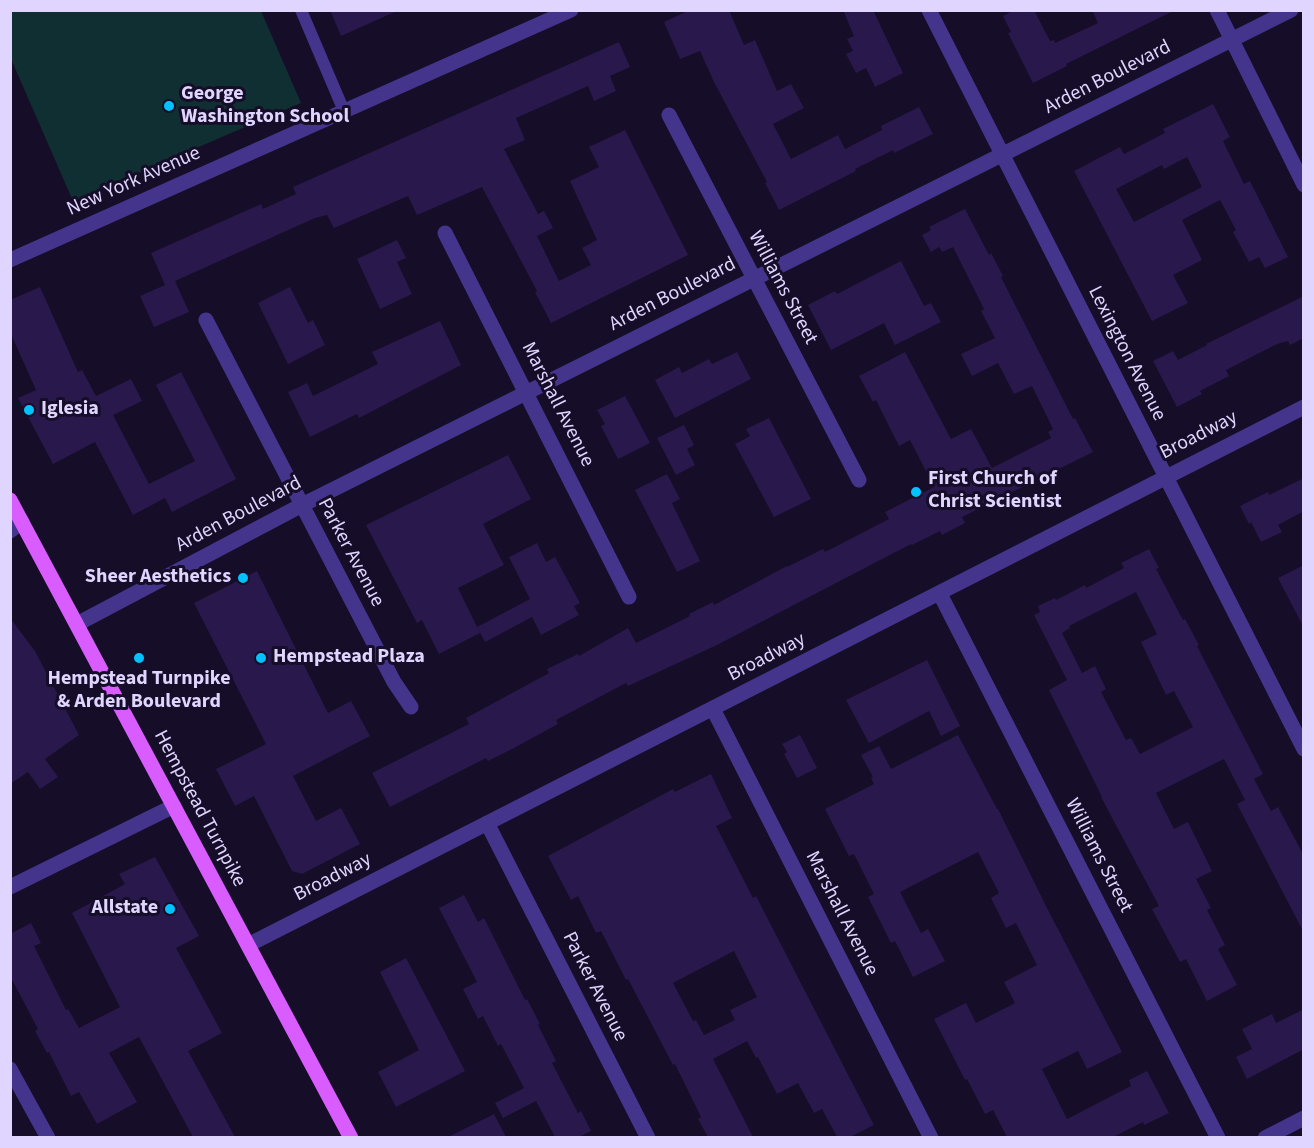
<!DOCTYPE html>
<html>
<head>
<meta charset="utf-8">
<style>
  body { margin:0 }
  #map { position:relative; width:1314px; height:1148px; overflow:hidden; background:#160d28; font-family:"Source Sans 3",sans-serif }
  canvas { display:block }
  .frame { position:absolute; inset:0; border:12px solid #dfd5ff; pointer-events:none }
</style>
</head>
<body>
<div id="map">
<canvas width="1314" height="1148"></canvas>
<div class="frame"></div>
</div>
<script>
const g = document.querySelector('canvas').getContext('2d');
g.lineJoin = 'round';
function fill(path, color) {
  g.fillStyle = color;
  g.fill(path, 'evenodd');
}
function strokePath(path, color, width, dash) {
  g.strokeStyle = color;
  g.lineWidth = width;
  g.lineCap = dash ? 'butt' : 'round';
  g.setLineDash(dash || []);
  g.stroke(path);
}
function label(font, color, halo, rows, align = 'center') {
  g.font = font + ' "Source Sans 3",sans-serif';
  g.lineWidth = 6;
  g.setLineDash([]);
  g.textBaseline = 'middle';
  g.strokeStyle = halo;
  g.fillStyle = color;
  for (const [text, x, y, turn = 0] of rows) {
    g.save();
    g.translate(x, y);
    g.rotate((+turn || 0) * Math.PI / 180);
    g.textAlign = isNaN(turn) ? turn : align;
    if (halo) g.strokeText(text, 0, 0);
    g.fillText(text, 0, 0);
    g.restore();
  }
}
fill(new Path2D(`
  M 10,11 L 261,11 L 301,103 L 73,201 L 11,59 Z`), '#102f33');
fill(new Path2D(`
  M 330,10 L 399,10 L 341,36 Z
  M 690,10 L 729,10 L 744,45 L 755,40 L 777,91 L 791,84 L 804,108 L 773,124 L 791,159 L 838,135 L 845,149 L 882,130 L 881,126 L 919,107 L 933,134 L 894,153 L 893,150 L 855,169 L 856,171 L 779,210 L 765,183 L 767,182 L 714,82 L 700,51 L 680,59 L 664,22 Z
  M 843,10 L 873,10 L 903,73 L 875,87 L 866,68 L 856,73 L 846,54 L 853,51 L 847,39 L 854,36 Z
  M 1014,10 L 1034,10 L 1050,41 L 1054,40 L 1055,43 L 1098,23 L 1092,10 L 1175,10 L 1066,64 L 1067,66 L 1033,83 L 1008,33 L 1011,32 L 1003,16 Z
  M 619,42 L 630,67 L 610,76 L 616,91 L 594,101 L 588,86 L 516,118 L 525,140 L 504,149 L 538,214 L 544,211 L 553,228 L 537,236 L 559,281 L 591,265 L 582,248 L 597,240 L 570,181 L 599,167 L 589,147 L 625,130 L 688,255 L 551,323 L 535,292 L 537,291 L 482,187 L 417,215 L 408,196 L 334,228 L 327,215 L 315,218 L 175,281 L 189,312 L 154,327 L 140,296 L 165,285 L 151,253 L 261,204 L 263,209 L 296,194 L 293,187 Z
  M 1213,104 L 1230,137 L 1223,141 L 1244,184 L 1250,181 L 1288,257 L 1265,268 L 1259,257 L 1249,262 L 1233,232 L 1236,230 L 1220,200 L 1182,220 L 1202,260 L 1173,275 L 1188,303 L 1152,321 L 1074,171 L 1120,147 L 1124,154 L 1165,133 L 1163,129 ZM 1187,157 L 1202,187 L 1134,222 L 1116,189 L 1162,165 L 1164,169 Z
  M 965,209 L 989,255 L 991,253 L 1003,276 L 1001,277 L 1073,419 L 1075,418 L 1093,452 L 962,517 L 965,523 L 942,535 L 940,531 L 912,545 L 911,544 L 717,645 L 628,686 L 626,683 L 556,720 L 558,724 L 514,748 L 488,761 L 486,758 L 390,807 L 372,773 L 469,724 L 466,718 L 549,673 L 547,669 L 578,654 L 579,656 L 628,628 L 636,643 L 690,616 L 689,614 L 713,602 L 714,605 L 787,566 L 787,567 L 823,549 L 825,552 L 889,519 L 885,512 L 934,487 L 910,440 L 899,446 L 876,400 L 873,402 L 859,376 L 905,352 L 951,439 L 971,429 L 992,468 L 1051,438 L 1048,432 L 1053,429 L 1032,386 L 1014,394 L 998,363 L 972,376 L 961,354 L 995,338 L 981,311 L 984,309 L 953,247 L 942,252 L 939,247 L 931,252 L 922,235 L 931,230 L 929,227 Z
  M 397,240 L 406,258 L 397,262 L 412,294 L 380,309 L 357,259 Z
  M 901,261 L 924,306 L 931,303 L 941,322 L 895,345 L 884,323 L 831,350 L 808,305 L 835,291 L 837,294 Z
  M 40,287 L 78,372 L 82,370 L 96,396 L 131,379 L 142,401 L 113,415 L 149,484 L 195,461 L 156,385 L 181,372 L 236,479 L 172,512 L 165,498 L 133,515 L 95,442 L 53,464 L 18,398 L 36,390 L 10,332 L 10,300 Z
  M 290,287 L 308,323 L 313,320 L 325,345 L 288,364 L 258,303 Z
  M 1304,296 L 1304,338 L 1290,345 L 1288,341 L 1277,344 L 1226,370 L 1229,376 L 1200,391 L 1202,394 L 1177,407 L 1153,361 L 1173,351 L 1178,360 L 1207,345 L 1206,344 Z
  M 440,321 L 461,365 L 359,418 L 357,414 L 310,437 L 288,392 L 307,383 L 313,396 L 378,364 L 372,352 Z
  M 737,352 L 751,379 L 675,418 L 655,380 L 679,367 L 682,373 L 709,359 L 712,364 Z
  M 625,396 L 650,443 L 618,459 L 601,426 L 605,424 L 597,410 Z
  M 769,418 L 811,499 L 774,517 L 735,444 L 750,436 L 746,429 Z
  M 684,425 L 694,445 L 687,449 L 695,465 L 676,475 L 657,438 Z
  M 508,455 L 531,499 L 483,524 L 504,565 L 458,588 L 480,633 L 439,654 L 422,620 L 417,623 L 366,525 Z
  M 667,474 L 680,499 L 672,503 L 700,561 L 677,572 L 635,490 Z
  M 1304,478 L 1304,511 L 1278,525 L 1282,532 L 1261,542 L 1251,522 L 1249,524 L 1240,506 L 1268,492 L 1269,495 Z
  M 537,543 L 546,562 L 555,557 L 580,603 L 574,606 L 579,615 L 541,635 L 532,617 L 485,642 L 477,627 L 530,599 L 509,557 Z
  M 1149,549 L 1159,568 L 1156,569 L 1183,620 L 1185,619 L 1199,645 L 1197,646 L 1263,774 L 1254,779 L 1271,811 L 1278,807 L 1304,856 L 1304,933 L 1237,804 L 1245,800 L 1224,759 L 1156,793 L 1174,829 L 1188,822 L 1212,871 L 1196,879 L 1211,908 L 1207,910 L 1225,945 L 1218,949 L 1237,985 L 1207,1001 L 1186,959 L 1180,962 L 1152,909 L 1159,906 L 1101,797 L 1102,797 L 1049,690 L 1067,680 L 1034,615 L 1040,612 L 1038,606 L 1055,598 L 1056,600 L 1085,585 L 1086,588 L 1124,568 L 1121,563 ZM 1136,592 L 1157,634 L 1141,642 L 1166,695 L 1174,691 L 1193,727 L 1140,754 L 1131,738 L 1126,740 L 1101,692 L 1106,689 L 1095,666 L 1082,673 L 1062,633 L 1070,628 L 1069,626 Z
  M 1304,565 L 1304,628 L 1278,578 Z
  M 257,571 L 328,713 L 351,701 L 370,736 L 293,776 L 316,821 L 341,808 L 360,844 L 302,874 L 292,871 L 254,796 L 235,806 L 216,769 L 266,744 L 194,603 Z
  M 10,618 L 35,651 L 79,735 L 45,759 L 58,777 L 40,789 L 28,772 L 10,784 Z
  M 927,660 L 960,726 L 941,736 L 929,711 L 869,743 L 846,700 Z
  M 800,735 L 817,768 L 797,778 L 784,754 L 787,752 L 782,744 Z
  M 958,735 L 997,809 L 998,809 L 1047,908 L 1122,1052 L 1087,1069 L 1078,1051 L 1042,1069 L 1067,1119 L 1131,1086 L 1129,1080 L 1147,1071 L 1169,1113 L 1144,1125 L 1143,1122 L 1113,1137 L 1007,1137 L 993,1110 L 985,1114 L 967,1079 L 965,1080 L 934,1019 L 966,1003 L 976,1023 L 1015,1003 L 1004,982 L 1037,965 L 1016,923 L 1006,928 L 991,898 L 999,893 L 978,852 L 900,892 L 921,933 L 928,929 L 945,961 L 913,977 L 895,941 L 891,943 L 868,897 L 874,894 L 854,854 L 849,856 L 825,809 L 874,784 L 871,778 L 873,777 L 861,755 L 879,746 L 891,769 Z
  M 711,774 L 732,818 L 716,826 L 753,898 L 756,896 L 874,1125 L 850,1137 L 837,1137 L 822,1109 L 814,1113 L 798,1083 L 777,1094 L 758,1057 L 756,1058 L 747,1041 L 713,1059 L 753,1137 L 708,1137 L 698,1119 L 701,1117 L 675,1064 L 673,1065 L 628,979 L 626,980 L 601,931 L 596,933 L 578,896 L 571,900 L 548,856 L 673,789 L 675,792 ZM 734,951 L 757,997 L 730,1010 L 735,1020 L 704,1035 L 696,1020 L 693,1021 L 673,983 Z
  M 155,857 L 199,936 L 176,948 L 222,1033 L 188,1051 L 235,1137 L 193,1137 L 139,1037 L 109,1053 L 137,1102 L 97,1124 L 79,1092 L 71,1096 L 49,1052 L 47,1053 L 35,1031 L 38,1029 L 10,976 L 10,934 L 31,923 L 41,943 L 34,946 L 66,1010 L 68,1009 L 79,1028 L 120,1007 L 72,913 L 125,884 L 119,874 Z
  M 464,895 L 478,922 L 484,918 L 525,1000 L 527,999 L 540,1024 L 538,1025 L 556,1061 L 552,1063 L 578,1113 L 581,1111 L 591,1131 L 579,1137 L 555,1137 L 536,1101 L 503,1118 L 495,1103 L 524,1088 L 501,1044 L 498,1046 L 483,1016 L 478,1019 L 463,989 L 477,982 L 439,908 Z
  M 406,958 L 465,1071 L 396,1107 L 378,1072 L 419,1050 L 380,972 Z
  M 1304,1009 L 1304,1049 L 1247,1079 L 1236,1057 L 1252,1049 L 1242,1029 L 1272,1014 L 1276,1023 Z
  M 494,1114 L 506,1137 L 448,1137 Z`), '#29184b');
strokePath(new Path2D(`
  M 301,10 L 344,111`), '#44348b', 12);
strokePath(new Path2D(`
  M 929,10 L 1304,749
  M 1217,10 L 1304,185
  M 669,115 L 859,480
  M 445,233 L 629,597
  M 10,260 L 571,10
  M 206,320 L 394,682 L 411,707
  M 10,531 L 22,522
  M 940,594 L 1218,1138
  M 77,624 L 302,505 L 1291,10
  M 713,709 L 931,1138
  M 487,823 L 648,1138
  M 10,887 L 174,806
  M 248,945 L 1304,407
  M 10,1069 L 48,1138
  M 1265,1138 L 1304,1118`), '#44348b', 15);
strokePath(new Path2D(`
  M 10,500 L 351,1138`), '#d95cff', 15);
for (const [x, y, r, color] of [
  [169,106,6,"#01c2ff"],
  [29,410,6,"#01c2ff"],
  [916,492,6,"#01c2ff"],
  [243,578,6,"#01c2ff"],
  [139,658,6,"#01c2ff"],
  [261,658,6,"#01c2ff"],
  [170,909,6,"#01c2ff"]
]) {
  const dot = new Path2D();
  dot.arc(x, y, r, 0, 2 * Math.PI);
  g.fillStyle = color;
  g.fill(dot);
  strokePath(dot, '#160d28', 2);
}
label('20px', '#dfd5ff', '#160d28', [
  ["Arden Boulevard",1108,78,-27],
  ["New York Avenue",134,182,-24],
  ["Williams Street",782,288,62],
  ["Arden Boulevard",673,295,-27],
  ["Lexington Avenue",1126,354,63],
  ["Marshall Avenue",557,405,63],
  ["Broadway",1199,436,-27],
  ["Arden Boulevard",239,515,-28],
  ["Parker Avenue",350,553,62],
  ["Broadway",767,658,-27],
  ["Hempstead Turnpike",199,809,62],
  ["Williams Street",1098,856,63],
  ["Broadway",333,878,-27],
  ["Marshall Avenue",841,914,63],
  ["Parker Avenue",594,987,63]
]);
label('bold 20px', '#dfd5ff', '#160d28', [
  ["George",181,95],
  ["Washington School",181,118],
  ["Iglesia",41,410],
  ["First Church of",928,480],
  ["Christ Scientist",928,503],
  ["Sheer Aesthetics",231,578,"right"],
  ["Hempstead Plaza",273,658],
  ["Hempstead Turnpike",139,680,"center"],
  ["& Arden Boulevard",139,703,"center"],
  ["Allstate",158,909,"right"]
], 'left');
</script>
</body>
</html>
